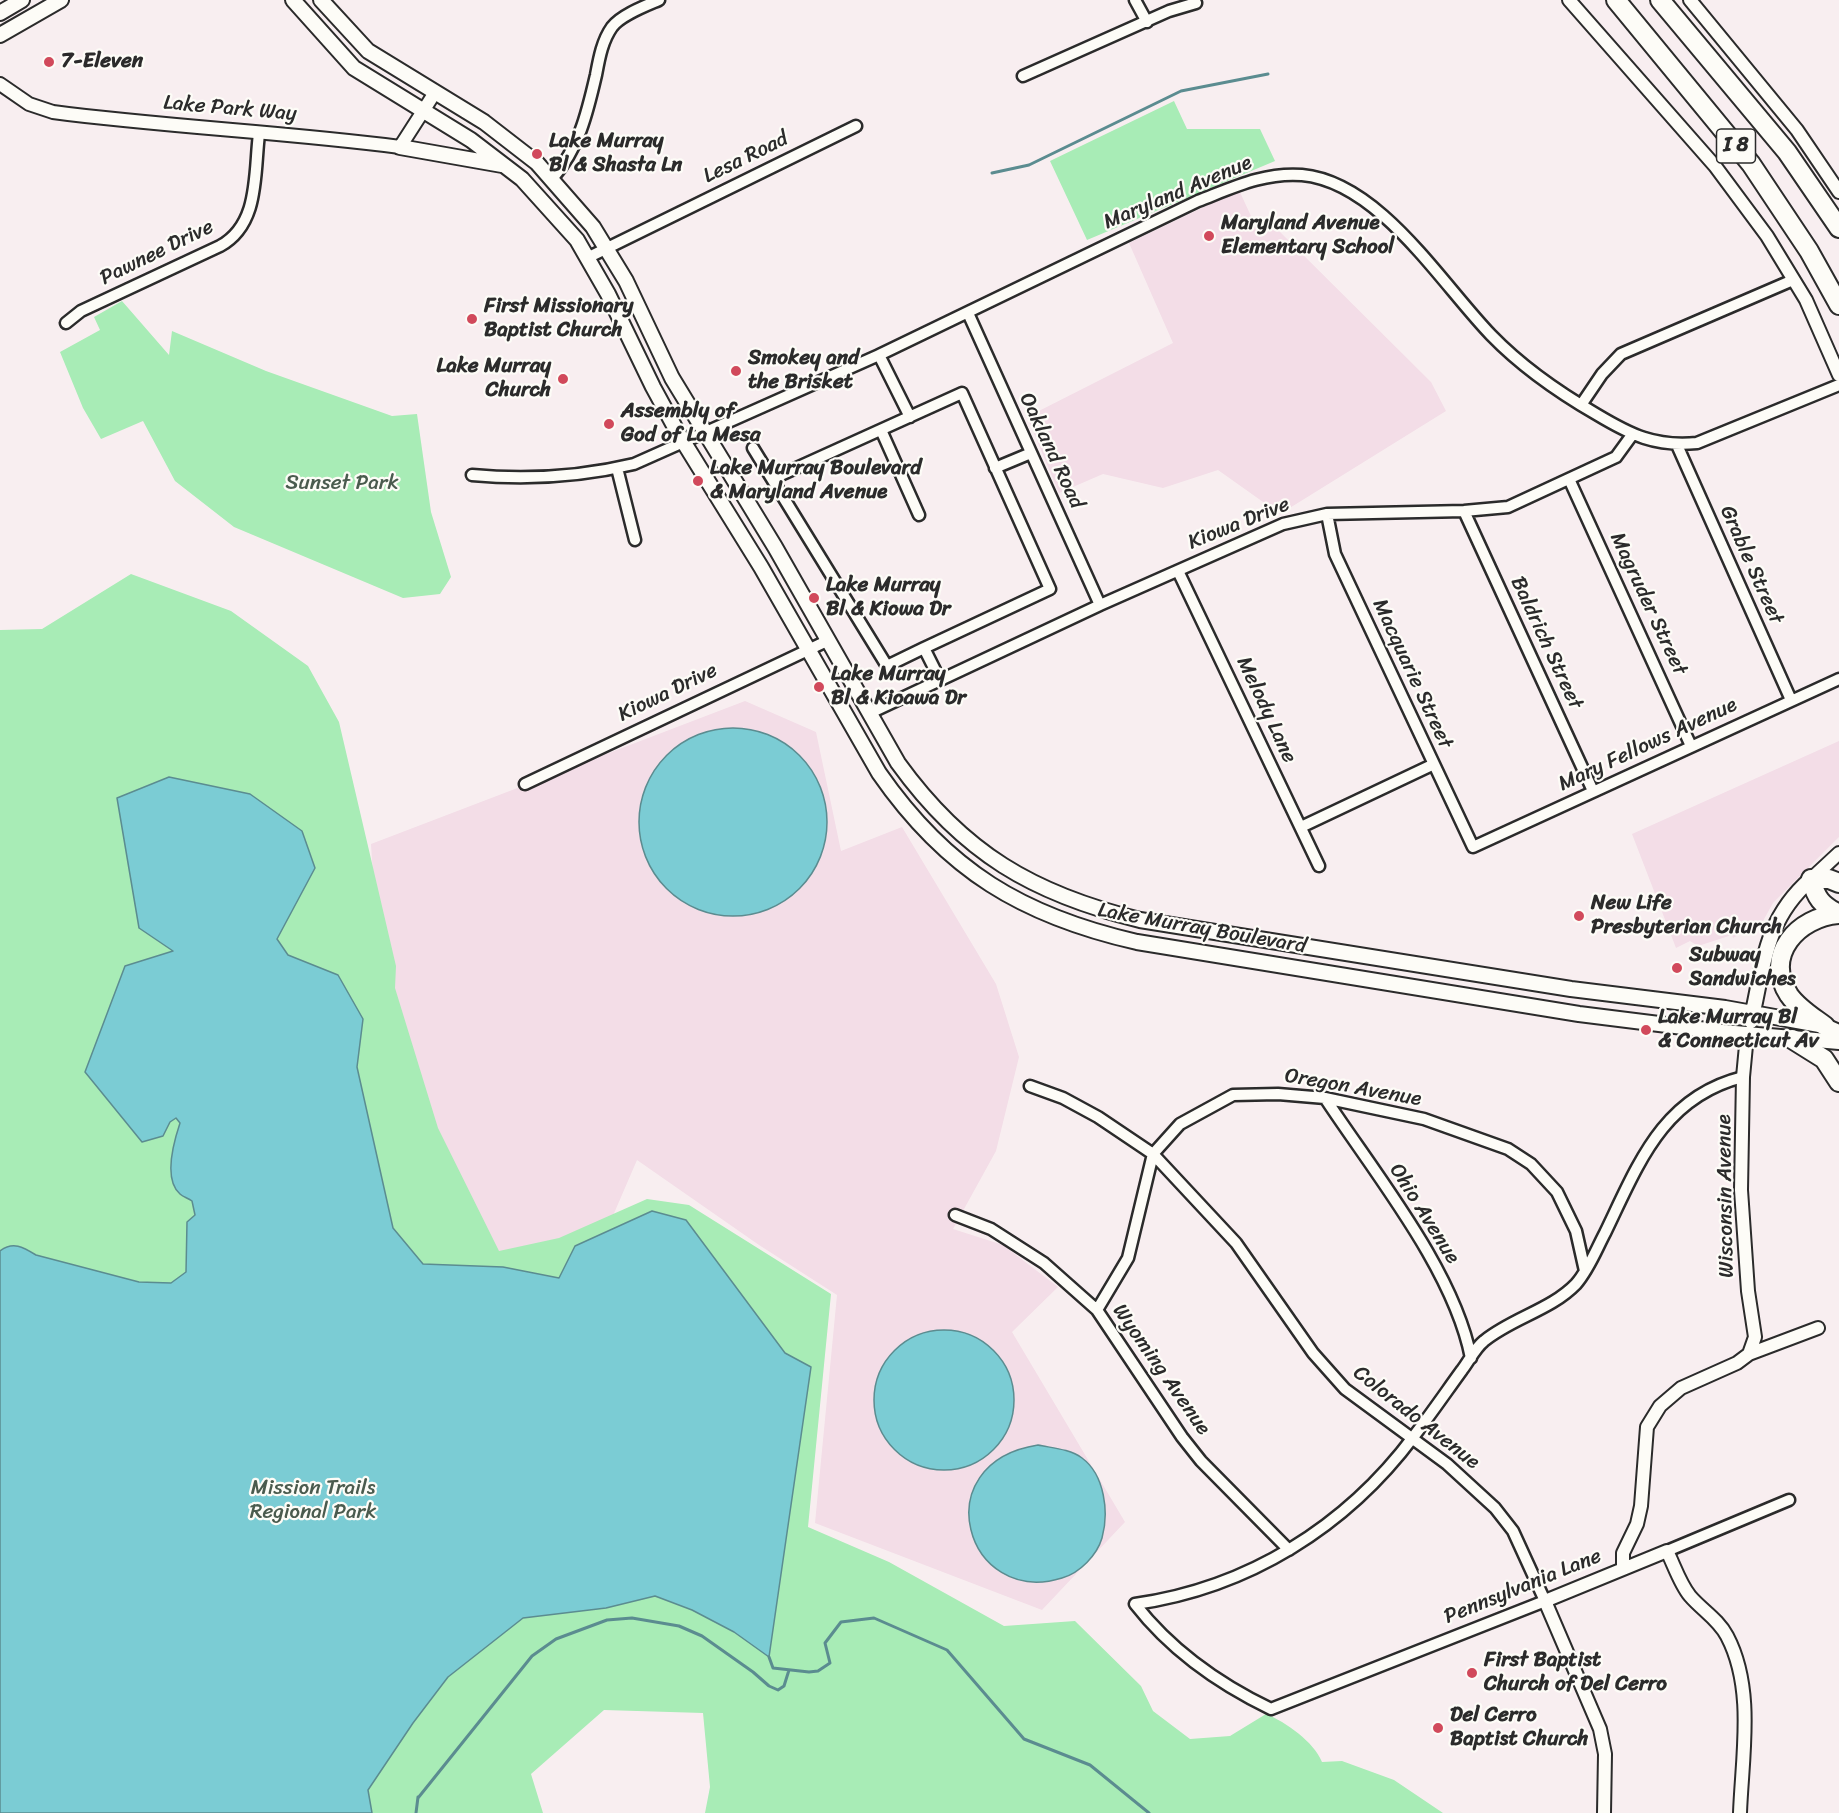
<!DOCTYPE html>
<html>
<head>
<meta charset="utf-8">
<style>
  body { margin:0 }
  canvas { display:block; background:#f8eef0 }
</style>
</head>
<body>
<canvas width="1839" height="1813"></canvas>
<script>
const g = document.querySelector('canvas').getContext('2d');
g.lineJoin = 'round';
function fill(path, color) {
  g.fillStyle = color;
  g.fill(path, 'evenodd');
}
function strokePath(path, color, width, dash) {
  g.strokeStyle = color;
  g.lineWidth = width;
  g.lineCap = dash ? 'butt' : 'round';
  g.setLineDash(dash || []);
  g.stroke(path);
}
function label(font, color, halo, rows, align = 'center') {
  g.font = font + ' Sriracha,sans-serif';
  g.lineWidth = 4.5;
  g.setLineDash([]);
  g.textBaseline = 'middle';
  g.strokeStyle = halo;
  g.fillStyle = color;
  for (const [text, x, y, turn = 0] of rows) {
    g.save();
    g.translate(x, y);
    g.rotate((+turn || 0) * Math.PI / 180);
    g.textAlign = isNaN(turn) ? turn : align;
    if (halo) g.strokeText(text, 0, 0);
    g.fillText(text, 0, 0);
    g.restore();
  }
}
fill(new Path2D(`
  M 1239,190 L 1256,227 L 1276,228 L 1431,382 L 1446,411 L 1280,514 L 1218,470 L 1163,488 L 1103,474 L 1059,493 L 1027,417 L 1173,343 L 1129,243 Z
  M 745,701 L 816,732 L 841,851 L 902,827 L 996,984 L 1019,1057 L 996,1151 L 953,1229 L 1003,1245 L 1058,1287 L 1012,1332 L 1125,1522 L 1042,1610 L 815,1523 L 837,1295 L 759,1245 L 637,1160 L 612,1218 L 550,1248 L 483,1253 L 380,989 L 371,844 Z
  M 1839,741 L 1839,837 L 1773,903 L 1763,921 L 1733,938 L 1732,935 L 1698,946 L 1690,941 L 1676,948 L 1632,834 Z`), '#f3dde7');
fill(new Path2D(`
  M 1174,101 L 1187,129 L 1260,129 L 1275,161 L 1087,240 L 1050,161 Z
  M 122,301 L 169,355 L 172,331 L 266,371 L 392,416 L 417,414 L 431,512 L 451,577 L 440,594 L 403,598 L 234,527 L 175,481 L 143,421 L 101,439 L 83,408 L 60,352 L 100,330 L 94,317 Z
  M 131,574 L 231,611 L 308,666 L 339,722 L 396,966 L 395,988 L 438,1128 L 499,1251 L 559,1238 L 647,1199 L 689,1205 L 831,1294 L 808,1527 L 889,1562 L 1004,1626 L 1075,1621 L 1141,1686 L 1153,1711 L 1190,1739 L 1230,1736 L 1266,1714 C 1286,1722 1314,1742 1322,1762 L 1342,1761 L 1394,1780 L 1443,1813 L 705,1813 L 710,1787 L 703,1713 L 604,1710 L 531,1774 L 543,1813 L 0,1813 L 0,630 L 42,629 Z`), '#a8ecb6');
const water = new Path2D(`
  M639 822a94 94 0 1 1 188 0a94 94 0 1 1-188 0Z
  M 169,777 L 250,794 L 302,831 L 315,868 L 277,939 L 288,955 L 338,975 L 363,1019 L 357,1067 L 393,1228 L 423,1264 L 503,1267 L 559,1278 L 575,1246 L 652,1211 L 686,1220 L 785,1353 L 811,1367 L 769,1657 L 734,1632 L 692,1610 L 655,1596 L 606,1608 L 523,1618 L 448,1677 L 413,1723 L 368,1790 L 372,1813 L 0,1813 L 0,1251 C 13,1241 23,1247 36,1255 L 139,1282 L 171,1283 L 186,1272 L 187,1222 L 195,1215 L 192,1201 C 188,1198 183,1197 180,1194 C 163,1179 174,1141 180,1123 L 176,1118 L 170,1122 L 163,1136 L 142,1142 L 85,1072 L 125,966 L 173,951 L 139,928 L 117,798 Z
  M874 1400a70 70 0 1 1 140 0a70 70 0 1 1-140 0Z
  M 1038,1445 C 1052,1448 1070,1449 1082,1458 C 1105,1475 1109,1513 1102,1538 C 1097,1555 1080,1573 1062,1578 C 966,1608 923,1463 1038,1445 Z`);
fill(water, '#7bccd4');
strokePath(water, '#5b8c90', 1.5);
strokePath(new Path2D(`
  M 992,173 L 1029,165 L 1181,91 L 1268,74
  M 769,1657 L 773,1668 L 809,1672 L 818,1671 L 830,1663 L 825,1643 L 841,1622 L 874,1618 L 947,1650 L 1024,1739 L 1090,1765 L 1149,1813
  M 418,1798 L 532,1656 L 556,1639 L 607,1620 L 632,1618 L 679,1626 L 702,1636 L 753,1672 L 769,1686 L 778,1690 L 784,1686 L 789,1670
  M 416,1813 L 418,1797`), '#5b8c90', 3);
const minor = new Path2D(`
  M 1135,0 L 1147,22
  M 1023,76 L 1169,11 L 1196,3
  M 552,179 C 579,148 587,114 596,75 C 599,59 602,41 612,27 C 621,15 645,6 659,0
  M 587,258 L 856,126
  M 968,313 L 1100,605
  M 66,323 L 81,311 L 220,246 C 260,224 254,173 259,134
  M 879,355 L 910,417
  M 1581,405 L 1602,374 L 1621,354 L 1793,280
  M 881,430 L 919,515
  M 1677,445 L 1791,700
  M 753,448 L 887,666 L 924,648 L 940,680
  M 617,468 L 635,540
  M 995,468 L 1031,453
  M 472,475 C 527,480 580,477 634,464 L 879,355 L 1198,201 C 1232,188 1264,172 1302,175 C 1379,182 1440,282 1491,335 C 1521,366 1558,392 1596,414 C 1631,435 1655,447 1697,443 L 1839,385
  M 772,479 L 962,393 L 1050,589 L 924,648
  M 1569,479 L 1691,746
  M 1464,511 L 1593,791
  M 1327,514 L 1335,554 L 1473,847 L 1839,679
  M 1178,571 L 1319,866
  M 870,713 L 1100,605 L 1283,524 L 1327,514 L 1464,511 L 1508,507 L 1616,457 L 1632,435
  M 525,784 L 829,640
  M 1301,827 L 1432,765
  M 1030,1086 L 1063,1098 L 1098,1117 L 1153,1154 L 1236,1243 L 1313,1353 L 1345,1389 L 1447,1464 L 1495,1508 L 1513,1531 L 1545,1601 L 1271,1709 C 1219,1684 1170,1649 1135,1604 C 1248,1588 1346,1527 1414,1436 C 1431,1414 1446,1392 1462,1370 C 1469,1361 1475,1348 1484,1341 C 1512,1318 1551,1310 1576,1284 C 1589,1269 1596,1250 1605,1233 C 1638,1165 1662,1097 1743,1077
  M 1325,1098 C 1375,1174 1454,1270 1471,1358
  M 955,1215 L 991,1229 L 1044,1263 L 1097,1310 L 1182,1437 L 1201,1461 L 1289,1550
  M 1097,1310 L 1128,1258 L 1153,1154 L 1180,1124 L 1233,1095 L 1278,1094 L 1325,1098 L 1424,1119 L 1508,1149 L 1531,1164 L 1557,1192 L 1576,1231 L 1585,1271
  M 1667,1551 L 1789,1500`);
const tertiary = new Path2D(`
  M 1569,0 L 1715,166 L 1767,236 L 1806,300 L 1839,375
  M 1690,0 L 1797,130 L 1839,192
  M 0,84 L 29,104 L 53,112 C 168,127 285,132 400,147 L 434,94
  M 1811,879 L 1839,853
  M 1747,1035 L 1743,1077 L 1741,1190 L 1748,1291 L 1755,1337 L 1749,1354
  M 1623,1568 L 1623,1553 L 1637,1524 L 1641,1506 L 1647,1427 L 1660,1406 L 1681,1388 L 1737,1363 L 1749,1354 L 1818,1328
  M 1604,1813 L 1605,1754 L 1600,1729 L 1545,1601 L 1667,1551 C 1674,1565 1680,1584 1690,1596 C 1702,1610 1718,1619 1727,1636 C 1755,1689 1742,1756 1740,1813`);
const secondary = new Path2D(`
  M 293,0 L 354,68 L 471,140 L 522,179 L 577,240 L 608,294 L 653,387 L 678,433 L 761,567 L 879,773 C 947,871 1023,916 1137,942 L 1579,1014 L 1723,1032 L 1839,1042
  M 321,0 L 368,51 L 484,122 L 537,163 L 593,227 L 626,281 L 672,378 L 775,547 L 898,763 C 963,853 1033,894 1140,920 L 1571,989 L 1725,1008 L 1825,1026 L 1839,1032
  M 0,13 L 22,0
  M 0,35 L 61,0
  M 400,147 L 502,165
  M 1751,1021 C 1764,965 1764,920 1811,879`);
const motorway = new Path2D(`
  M 1616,0 L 1751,164 L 1809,251 L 1839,305
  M 1660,0 L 1787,152 L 1839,228
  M 1839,914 C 1821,905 1816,898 1811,879 L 1829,879 L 1839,883
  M 1825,1026 C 1813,1017 1798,1008 1789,995 C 1763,955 1798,917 1839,914
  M 1792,1039 L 1824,1059 L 1839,1082`);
strokePath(minor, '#2b2b2b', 15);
strokePath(tertiary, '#2b2b2b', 16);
strokePath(secondary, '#2b2b2b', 18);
strokePath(motorway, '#2b2b2b', 22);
strokePath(minor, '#fdfcf7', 10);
strokePath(tertiary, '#fdfcf7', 12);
strokePath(secondary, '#fdfcf7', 14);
strokePath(motorway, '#fdfcf7', 18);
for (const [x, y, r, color] of [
  [49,62,6,"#d1495b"],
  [537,154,6,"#d1495b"],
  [1209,236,6,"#d1495b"],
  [472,319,6,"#d1495b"],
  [736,371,6,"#d1495b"],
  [563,379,6,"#d1495b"],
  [609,424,6,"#d1495b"],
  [698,481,6,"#d1495b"],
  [814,598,6,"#d1495b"],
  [819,687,6,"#d1495b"],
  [1579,916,6,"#d1495b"],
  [1677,968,6,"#d1495b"],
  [1646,1030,6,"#d1495b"],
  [1472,1673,6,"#d1495b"],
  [1438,1728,6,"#d1495b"]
]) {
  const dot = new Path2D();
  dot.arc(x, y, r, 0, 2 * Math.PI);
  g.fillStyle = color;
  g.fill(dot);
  strokePath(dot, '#fdfcf7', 2);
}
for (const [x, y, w] of [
  [1736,146,39]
]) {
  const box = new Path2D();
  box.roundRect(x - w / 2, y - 17, w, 34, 4.5);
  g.fillStyle = '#fdfcf7';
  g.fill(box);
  strokePath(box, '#2b2b2b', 1.5);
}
label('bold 20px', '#2b2b2b', null, [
  ["I 8",1736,146]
]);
label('bold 21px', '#2b2b2b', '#fdfcf7', [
  ["7-Eleven",61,62],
  ["Lake Murray",549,142],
  ["Bl & Shasta Ln",549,166],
  ["Maryland Avenue",1221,224],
  ["Elementary School",1221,248],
  ["First Missionary",484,307],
  ["Baptist Church",484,331],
  ["Smokey and",748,359],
  ["the Brisket",748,383],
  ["Lake Murray",551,367,"right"],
  ["Church",551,391,"right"],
  ["Assembly of",621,412],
  ["God of La Mesa",621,436],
  ["Lake Murray Boulevard",710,469],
  ["& Maryland Avenue",710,493],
  ["Lake Murray",826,586],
  ["Bl & Kiowa Dr",826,610],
  ["Lake Murray",831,675],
  ["Bl & Kioawa Dr",831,699],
  ["New Life",1591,904],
  ["Presbyterian Church",1591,928],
  ["Subway",1689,956],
  ["Sandwiches",1689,980],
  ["Lake Murray Bl",1658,1018],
  ["& Connecticut Av",1658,1042],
  ["First Baptist",1484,1661],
  ["Church of Del Cerro",1484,1685],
  ["Del Cerro",1450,1716],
  ["Baptist Church",1450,1740]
], 'left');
label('21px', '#2b2b2b', '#fdfcf7', [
  ["Lake Park Way",230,109,5],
  ["Lesa Road",746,158,-26],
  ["Maryland Avenue",1178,193,-23],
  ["Pawnee Drive",157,253,-26],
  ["Oakland Road",1051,451,65],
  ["Kiowa Drive",1239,524,-22],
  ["Grable Street",1751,565,66],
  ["Magruder Street",1648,604,65],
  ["Baldrich Street",1546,643,65],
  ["Macquarie Street",1412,674,65],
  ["Kiowa Drive",668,693,-26],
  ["Melody Lane",1266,710,65],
  ["Mary Fellows Avenue",1648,745,-25],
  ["Lake Murray Boulevard",1202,929,10],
  ["Oregon Avenue",1353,1088,10],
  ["Wisconsin Avenue",1726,1196,-91],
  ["Ohio Avenue",1424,1214,58],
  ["Wyoming Avenue",1161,1370,55],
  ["Colorado Avenue",1416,1418,38],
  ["Pennsylvania Lane",1523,1587,-22]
]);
label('21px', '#4a5b4e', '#fdfcf7', [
  ["Sunset Park",342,484],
  ["Mission Trails",313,1489],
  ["Regional Park",313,1513]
]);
</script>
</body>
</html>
